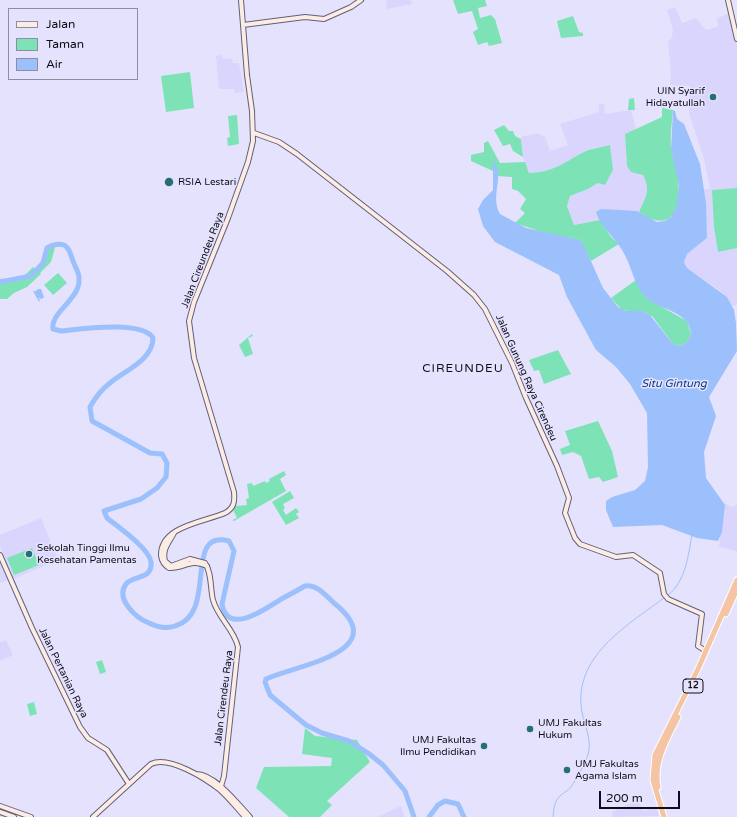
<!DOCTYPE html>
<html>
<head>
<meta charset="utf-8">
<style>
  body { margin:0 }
  #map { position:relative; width:737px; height:817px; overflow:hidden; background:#e5e2fd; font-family:"Varela Round",sans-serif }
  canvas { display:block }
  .legend { position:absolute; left:8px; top:8px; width:130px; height:72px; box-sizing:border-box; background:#e5e2fd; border:1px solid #8f8da1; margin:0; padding:5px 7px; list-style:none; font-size:12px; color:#0f0d18 }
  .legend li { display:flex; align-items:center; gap:8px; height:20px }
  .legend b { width:20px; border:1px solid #8f8da1 }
  .scale { position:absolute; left:599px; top:791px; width:81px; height:18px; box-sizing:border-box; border:2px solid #0f0d18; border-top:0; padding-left:5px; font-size:12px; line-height:14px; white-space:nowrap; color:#0f0d18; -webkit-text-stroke:3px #e5e2fd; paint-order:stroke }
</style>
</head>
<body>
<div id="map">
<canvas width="737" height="817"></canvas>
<ul class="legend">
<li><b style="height:5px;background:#fcede4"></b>Jalan</li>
<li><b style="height:11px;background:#7de3b7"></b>Taman</li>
<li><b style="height:11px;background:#9cc0fb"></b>Air</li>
</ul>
<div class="scale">200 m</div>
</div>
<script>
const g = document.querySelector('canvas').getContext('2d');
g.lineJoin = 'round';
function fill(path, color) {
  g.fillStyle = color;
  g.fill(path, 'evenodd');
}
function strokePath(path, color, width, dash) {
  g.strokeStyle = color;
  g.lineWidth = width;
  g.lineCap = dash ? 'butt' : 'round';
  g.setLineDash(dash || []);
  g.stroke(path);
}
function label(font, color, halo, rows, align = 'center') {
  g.font = font + ' "Varela Round",sans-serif';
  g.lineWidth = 3;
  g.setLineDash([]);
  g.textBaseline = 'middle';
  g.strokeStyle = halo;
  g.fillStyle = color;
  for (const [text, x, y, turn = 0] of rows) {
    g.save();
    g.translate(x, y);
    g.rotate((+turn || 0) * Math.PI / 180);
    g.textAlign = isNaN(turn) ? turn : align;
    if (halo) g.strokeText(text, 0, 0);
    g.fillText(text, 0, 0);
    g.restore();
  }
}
fill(new Path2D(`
  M 386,0 L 411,0 L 412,4 L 387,9 Z
  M 675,7 L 682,23 L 696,18 L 706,30 L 719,26 L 716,19 L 729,13 L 737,46 L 737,305 L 731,306 L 727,297 L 720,291 L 687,268 L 684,262 L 687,254 L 707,238 L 704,189 L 710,189 L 704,159 L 689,113 L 690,86 L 670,85 L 671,73 L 668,43 L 672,37 L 673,29 L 667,10 Z
  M 222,55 L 223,59 L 232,58 L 233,63 L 239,63 L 244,92 L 235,93 L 234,89 L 219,89 L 216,56 Z
  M 599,104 L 604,104 L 605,114 L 631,110 L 636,129 L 625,134 L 627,166 L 643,175 L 648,184 L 648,191 L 639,212 L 601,209 L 596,212 L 600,220 L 574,225 L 567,206 L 570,196 L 588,189 L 598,183 L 596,147 L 552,170 L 529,173 L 523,157 L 521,137 L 537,133 L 545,137 L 550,151 L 568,145 L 560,124 L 599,112 Z
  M 724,503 L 731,507 L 737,505 L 737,551 L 719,547 L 725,508 Z
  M 41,518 L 58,560 L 13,579 L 0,547 L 0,535 Z
  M 0,561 L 9,580 L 0,583 Z
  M 6,640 L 13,655 L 0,661 L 0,642 Z
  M 638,800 L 643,811 L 656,807 L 659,816 L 613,817 L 612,812 Z
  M 401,806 L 405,817 L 377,817 Z`), '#dad5fd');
fill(new Path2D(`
  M 453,0 L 485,0 L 487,6 L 478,8 L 480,18 L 491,15 L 495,19 L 502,43 L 489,46 L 487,42 L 478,45 L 473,32 L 478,29 L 472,11 L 458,14 Z
  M 573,16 L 579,32 L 583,33 L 583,36 L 561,38 L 557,21 Z
  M 190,72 L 194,108 L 166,112 L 161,76 Z
  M 634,98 L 635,110 L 628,110 L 629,99 Z
  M 662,108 L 673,110 C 672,122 670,135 671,147 C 672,158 677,169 678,180 C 682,211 671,234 639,212 C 646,196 651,191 643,175 L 631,172 L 627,166 L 625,134 L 662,117 Z
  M 237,115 L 239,144 L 228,146 L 227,138 L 230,137 L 228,116 Z
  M 504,125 L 509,131 L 513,131 L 515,136 L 521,139 L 523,157 L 513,151 L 510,144 L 503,146 L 494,130 Z
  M 488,141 L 500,163 L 525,162 L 529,173 C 553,172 562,164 582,153 C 592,148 600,148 610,145 L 613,170 L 605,185 L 598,183 L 588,189 L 570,196 L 567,206 L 574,225 L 600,220 L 611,237 L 619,244 L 591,261 L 580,240 L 545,233 L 515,223 L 525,213 L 520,209 L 526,199 L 518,191 L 512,189 L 512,177 L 497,176 L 497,168 L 494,168 L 493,171 L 471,161 L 471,155 L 484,152 L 484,143 Z
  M 737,188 L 737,248 L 718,252 L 714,227 L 712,190 Z
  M 56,244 L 51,262 L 40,273 L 41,274 L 27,287 L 14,293 L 7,299 L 0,299 L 0,279 L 23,277 L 33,267 L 38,271 L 46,256 L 47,248 Z
  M 58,273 L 67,283 L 53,295 L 44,285 Z
  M 636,280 L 646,298 L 687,321 L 691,334 C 688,343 682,348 673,344 L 653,317 L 645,312 L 633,312 L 622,310 L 611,298 Z
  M 252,334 L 253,336 L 248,338 L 253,354 L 245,357 L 239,345 Z
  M 558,350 L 571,374 L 544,384 L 539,370 L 534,371 L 529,360 Z
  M 598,421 L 612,451 L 618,477 L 603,482 L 599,477 L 589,479 L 581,456 L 573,452 L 562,455 L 560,449 L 570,445 L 565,431 Z
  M 284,471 L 286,475 L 280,479 L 286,491 L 234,521 L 232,520 L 237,518 L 233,510 L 236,506 L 247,505 L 246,499 L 249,498 L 247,484 L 252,483 L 253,486 L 265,481 L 266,483 L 270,481 L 269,479 Z
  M 290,491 L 294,498 L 283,504 L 285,508 L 283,510 L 286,515 L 296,508 L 299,512 L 296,514 L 299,518 L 286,525 L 272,502 Z
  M 32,548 L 39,565 L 14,575 L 7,558 Z
  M 102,660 L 106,672 L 100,674 L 96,662 Z
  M 34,702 L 37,714 L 30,716 L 27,704 Z
  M 305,728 L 315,736 L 357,740 L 370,762 L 327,801 L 332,805 L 320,817 L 289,817 L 256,788 L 264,767 L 331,766 L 332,758 L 302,754 Z`), '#7de3b7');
fill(new Path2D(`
  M 673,110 L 675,111 L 677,119 L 684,124 L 700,164 L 706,203 L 707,238 L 687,254 L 684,262 L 687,268 L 727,297 L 734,310 L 736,323 L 737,351 L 709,397 L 716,416 L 704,452 L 706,478 L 725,505 L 722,532 L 718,541 L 697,538 L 662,525 L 613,527 L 606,510 L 606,501 L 612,497 L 635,490 L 645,481 L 648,467 L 647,413 L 630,384 L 616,367 L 596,350 L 567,297 L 559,275 L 495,242 L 483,226 L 478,209 L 483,200 L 493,190 L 493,163 L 495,162 C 504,178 490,196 500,214 L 526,228 L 580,240 L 586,250 L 603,288 L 618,307 L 625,311 L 643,311 L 650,315 L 673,344 C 682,348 688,343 691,334 C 689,310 660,311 645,297 C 634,285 631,264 622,250 C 614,236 601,228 596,212 L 601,209 L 637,211 L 657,222 L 665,221 L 671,217 L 676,208 L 679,186 L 671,150 Z
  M 38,289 L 41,289 L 44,297 L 42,299 L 38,298 L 40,300 L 39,302 L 33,291 L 36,291 Z`), '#9cc0fb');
strokePath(new Path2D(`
  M 668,595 C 686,581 688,556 692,535
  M 553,817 C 554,809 554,801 561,795 C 564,792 568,791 571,787 C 577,778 584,766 588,755 C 593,738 582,722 581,705 C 577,653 630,624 665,597`), '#9cc0fb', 1);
strokePath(new Path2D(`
  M 0,282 L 31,276 L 43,263 L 47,248 C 52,245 58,243 64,245 C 70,248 71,256 73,261 C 75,267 79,272 79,278 C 81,299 50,312 53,329 L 61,331 C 81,329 142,320 153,338 C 153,360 124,371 110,383 C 102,389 95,398 90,407 L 92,421 L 150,453 L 162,454 L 167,463 L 166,477 L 157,488 L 141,499 L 104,511 L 107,518 C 118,527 149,548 151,562 C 153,580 133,575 126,584 C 115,599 136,618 149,623 C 157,627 166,629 175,626 C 219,614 182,528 229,541 L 234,551 L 222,604 C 228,638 269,606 283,598 C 291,594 298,590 305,586 C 317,584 326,596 334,603 C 395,652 296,665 266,679 L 265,682 L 270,695 L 306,725 L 322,733 L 349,741 L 368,753 L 383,765 L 405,791 L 414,817
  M 429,817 L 438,805 L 445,801 L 458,804 L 464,817`), '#9cc0fb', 5);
const secondary = new Path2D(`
  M 728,0 L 737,39
  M 243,25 L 305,17 L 324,19 L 351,7 L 361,0
  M 254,133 L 279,142 L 297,154 L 447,271 L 474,295 L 485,309 L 512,363 L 526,398 L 557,466 L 569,498 L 565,513 L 575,538 L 580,544 L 616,557 L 633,555 L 660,573 L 664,594 L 668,599 L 702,614 L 698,646 L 706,651
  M 174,533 C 169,543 162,549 165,561 L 171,566 L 190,559 L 205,563 C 212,573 210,588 213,600 C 218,618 234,629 238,647 L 224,776 L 220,790
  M 0,555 L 32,628 L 80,727 L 88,738 L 107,750 L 129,784
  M 207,566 C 190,558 184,569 169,568 C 164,565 162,562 161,556 C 160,526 204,522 225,513 C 234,508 235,502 234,492 L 194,358 L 189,321 L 194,302 L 228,218 L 248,162 L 253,141 L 252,111 L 247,75 L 241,0
  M 196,774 C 215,774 238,804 250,817
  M 0,806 L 31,817
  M 0,812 L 14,817
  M 93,817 L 151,764 C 169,755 206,779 220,790 C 229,798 237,808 245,817`);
const highway = new Path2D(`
  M 726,614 L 737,589
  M 658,787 C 653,762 667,739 678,717
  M 664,817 L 653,780 L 655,755 L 698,669 L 737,580`);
strokePath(secondary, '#635f7b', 6);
strokePath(highway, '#fff', 7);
strokePath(secondary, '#fcede4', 4);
strokePath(highway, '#f5c4a5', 5);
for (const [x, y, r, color] of [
  [713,97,4,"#236f71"],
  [169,182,5,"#236f71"],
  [29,554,4,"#236f71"],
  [530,729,4,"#236f71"],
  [484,746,4,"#236f71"],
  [567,770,4,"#236f71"]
]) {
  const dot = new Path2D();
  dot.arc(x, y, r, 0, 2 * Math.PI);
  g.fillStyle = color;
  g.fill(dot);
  strokePath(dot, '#e5e2fd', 1.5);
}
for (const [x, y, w] of [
  [693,686,20]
]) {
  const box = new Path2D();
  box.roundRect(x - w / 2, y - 7, w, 14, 3);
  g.fillStyle = '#e5e2fd';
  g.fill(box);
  strokePath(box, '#0f0d18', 1);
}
label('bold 9px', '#0f0d18', null, [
  ["12",693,686]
]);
label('10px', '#0f0d18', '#e5e2fd', [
  ["UIN Syarif",705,91,"right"],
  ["Hidayatullah",705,103,"right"],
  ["RSIA Lestari",178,182],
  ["Sekolah Tinggi Ilmu",37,548],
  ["Kesehatan Pamentas",37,560],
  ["UMJ Fakultas",538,723],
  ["Hukum",538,735],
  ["UMJ Fakultas",476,740,"right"],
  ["Ilmu Pendidikan",476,752,"right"],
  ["UMJ Fakultas",575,764],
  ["Agama Islam",575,776]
], 'left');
label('10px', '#0f0d18', '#e5e2fd', [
  ["Jalan Cireundeu Raya",203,260,-69],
  ["Jalan Gunung Raya Cirendeu",526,378,66],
  ["Jalan Pertanian Raya",63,673,64],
  ["Jalan Cirendeu Raya",224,698,-83]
]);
label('italic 11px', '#013889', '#e5e2fd', [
  ["Situ Gintung",674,384]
]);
g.letterSpacing = '1px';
label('12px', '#0f0d18', '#e5e2fd', [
  ["CIREUNDEU",463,369]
]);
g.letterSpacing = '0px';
</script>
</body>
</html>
